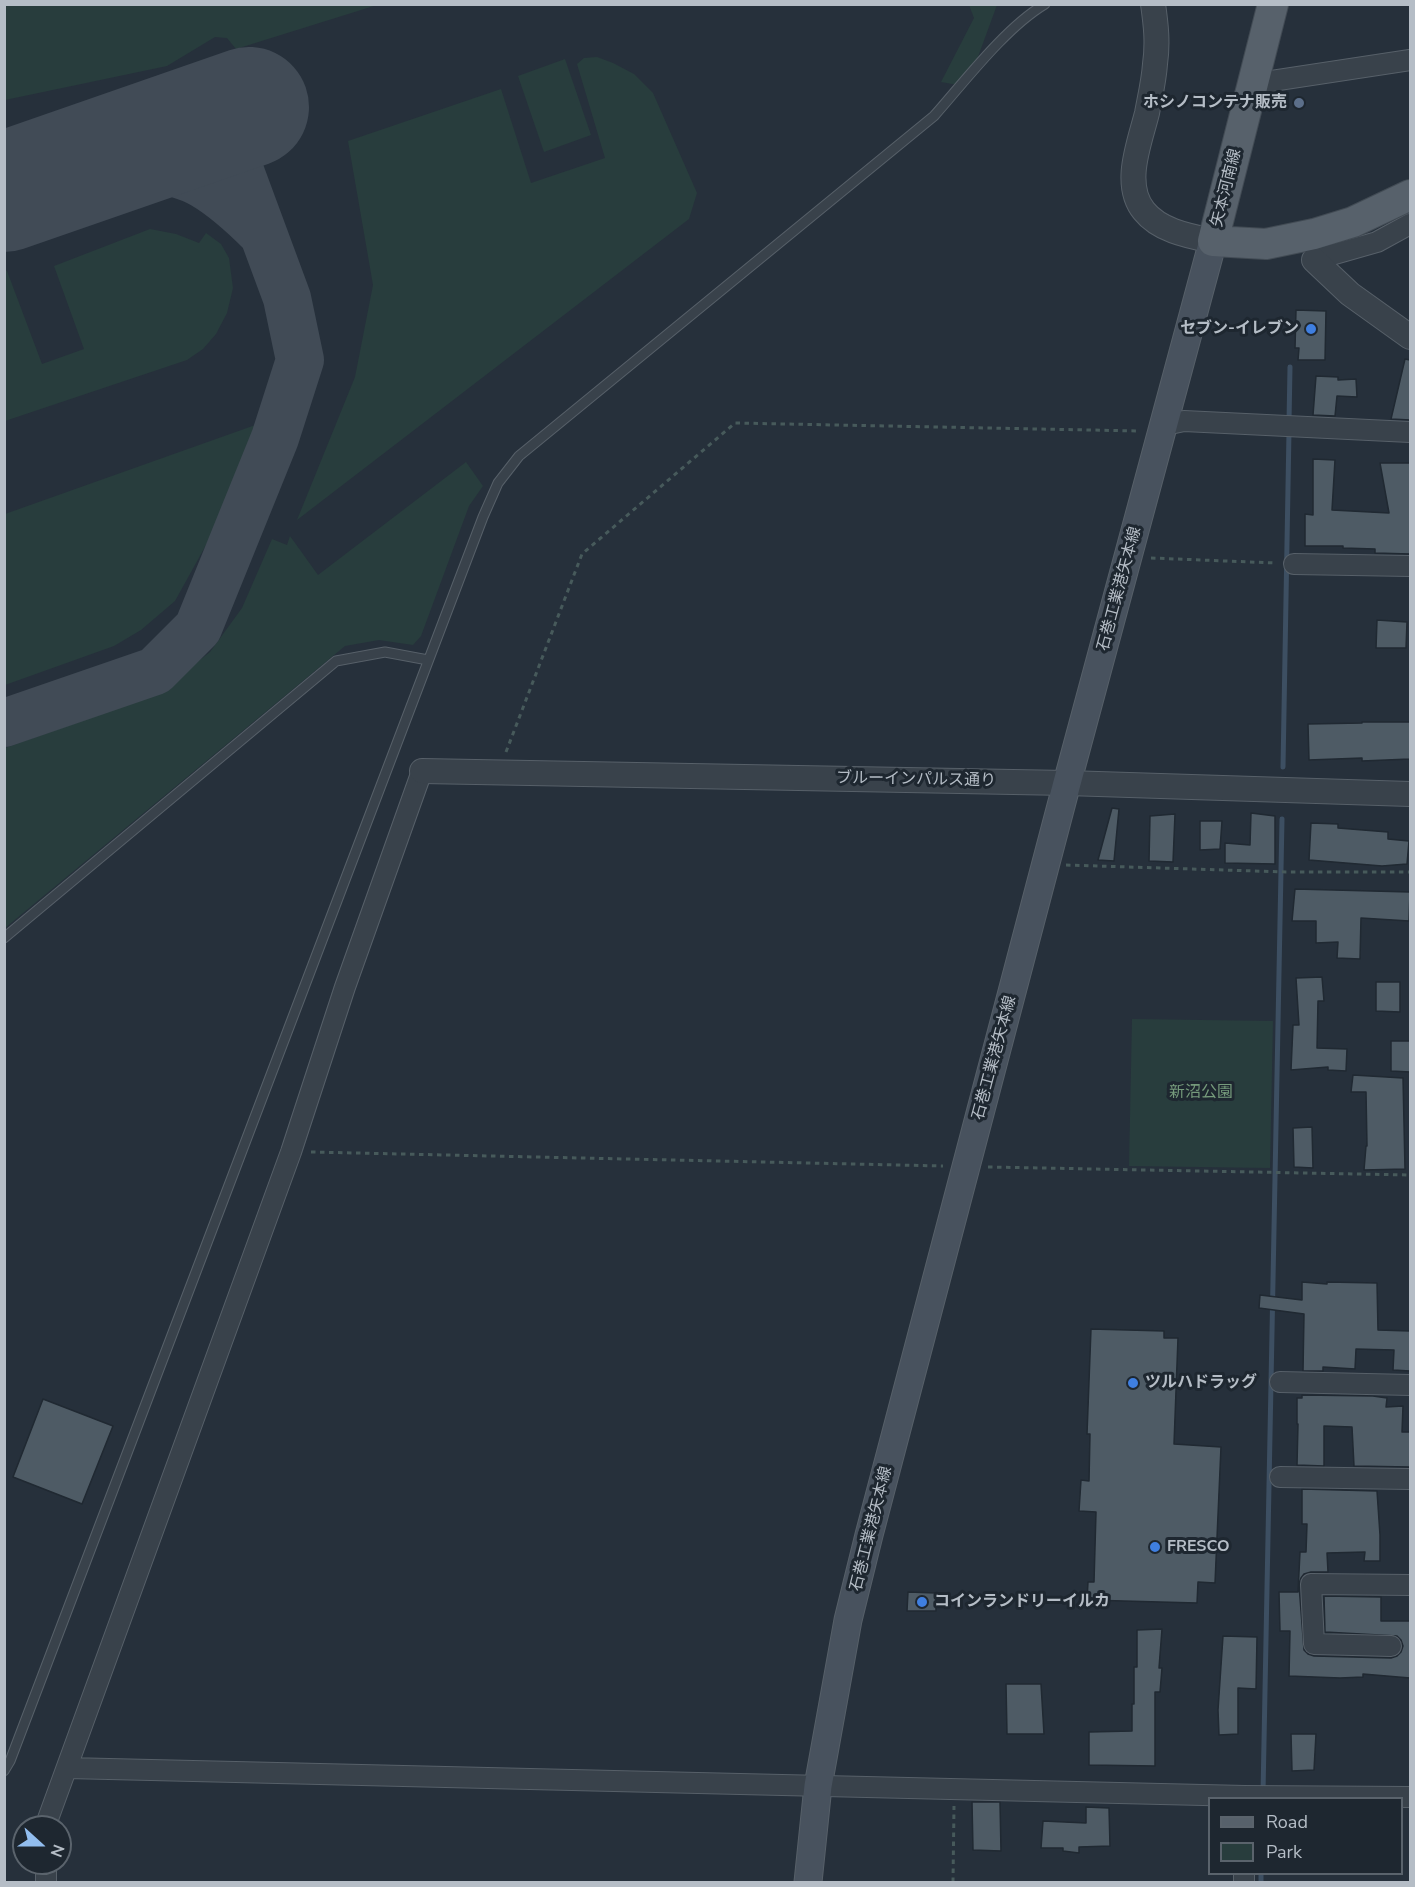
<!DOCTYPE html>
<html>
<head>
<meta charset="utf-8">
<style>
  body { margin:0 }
  #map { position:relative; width:1415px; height:1887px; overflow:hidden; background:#26303b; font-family:"Nunito Sans",sans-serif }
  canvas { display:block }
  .frame { position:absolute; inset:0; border:6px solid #b5bdc6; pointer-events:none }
  .legend { position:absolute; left:1208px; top:1797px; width:195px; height:78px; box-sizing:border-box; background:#1e2730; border:2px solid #5a636c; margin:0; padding:8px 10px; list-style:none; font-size:18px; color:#b5bdc6 }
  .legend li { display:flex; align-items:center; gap:12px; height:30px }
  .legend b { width:30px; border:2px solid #5a636c }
  .north { position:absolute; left:12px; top:1815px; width:60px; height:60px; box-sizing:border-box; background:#1e2730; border:2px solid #5a636c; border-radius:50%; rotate:111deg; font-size:16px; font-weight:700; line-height:24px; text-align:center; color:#b5bdc6 }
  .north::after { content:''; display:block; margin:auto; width:21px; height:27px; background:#92bdee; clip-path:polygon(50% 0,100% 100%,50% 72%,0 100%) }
</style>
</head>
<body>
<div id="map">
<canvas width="1415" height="1887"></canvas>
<div class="frame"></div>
<ul class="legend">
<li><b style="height:8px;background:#57616b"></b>Road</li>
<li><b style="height:16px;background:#283d3d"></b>Park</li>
</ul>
<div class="north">N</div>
</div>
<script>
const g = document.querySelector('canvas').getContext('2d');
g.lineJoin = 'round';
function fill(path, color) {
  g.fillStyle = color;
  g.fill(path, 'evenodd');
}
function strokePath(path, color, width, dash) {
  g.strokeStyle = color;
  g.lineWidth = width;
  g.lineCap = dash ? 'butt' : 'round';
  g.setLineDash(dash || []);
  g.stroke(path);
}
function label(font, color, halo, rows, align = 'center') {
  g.font = font + ' "Nunito Sans","Noto Sans JP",sans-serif';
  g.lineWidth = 6;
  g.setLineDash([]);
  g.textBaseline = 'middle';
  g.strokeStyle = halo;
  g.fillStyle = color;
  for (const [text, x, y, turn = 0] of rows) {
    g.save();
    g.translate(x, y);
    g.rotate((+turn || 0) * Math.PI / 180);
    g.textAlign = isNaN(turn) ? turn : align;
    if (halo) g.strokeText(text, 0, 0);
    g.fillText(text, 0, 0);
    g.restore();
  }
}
fill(new Path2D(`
  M 5,4 L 377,4 L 377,5 L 236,49 L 227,38 L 215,37 L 167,66 L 5,100 Z
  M 969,5 L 997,5 L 975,65 L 958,85 L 941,82 L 974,18 Z
  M 597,57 L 613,63 L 634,74 L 653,93 L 697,193 L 689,219 L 297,520 L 355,377 L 373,285 L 348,141 L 501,89 L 531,183 L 605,158 L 577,64 L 584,58 Z
  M 565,59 L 591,135 L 544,152 L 518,76 Z
  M 150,229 L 176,234 L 199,243 L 206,233 L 221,244 L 229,258 L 233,288 L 227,313 L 216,334 L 203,349 L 187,360 L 5,421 L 5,270 L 7,271 L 42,364 L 84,349 L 54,266 Z
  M 261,423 L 222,516 L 175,601 L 141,630 L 114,646 L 5,685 L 5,514 Z
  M 466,462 L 483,486 L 469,506 L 421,636 L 413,645 L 379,640 L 345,646 L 5,928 L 5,748 L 132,703 L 168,685 L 210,652 L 242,608 L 272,539 L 287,545 L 290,536 L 318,575 Z
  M 1132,1019 L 1273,1021 L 1270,1168 L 1129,1166 Z`), '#283d3d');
strokePath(new Path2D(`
  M 1289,422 L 1290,367
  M 1283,767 L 1289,431
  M 1263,1793 L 1282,819
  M 1261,1882 L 1261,1874`), '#3d4f62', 5);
strokePath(new Path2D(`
  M 80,166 C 118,165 171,165 204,185 C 226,198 244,215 262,233
  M 4,723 L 155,671 L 198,628 L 275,438 L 300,360 L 287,298 L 220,117`), '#414b56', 48);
strokePath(new Path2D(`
  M 4,192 L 249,107`), '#414b56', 120);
const building = new Path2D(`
  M 1296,310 L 1326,311 L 1325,360 L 1298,360 L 1299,348 L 1295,348 Z
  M 1405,359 L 1410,360 L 1410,420 L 1391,419 Z
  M 1316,376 L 1338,377 L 1338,380 L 1356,379 L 1357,397 L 1337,396 L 1335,416 L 1313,415 Z
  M 1313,459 L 1335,460 L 1332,510 L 1389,513 L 1380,463 L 1410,463 L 1410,554 L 1375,553 L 1375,549 L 1343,548 L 1343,546 L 1305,546 L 1305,514 L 1313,515 Z
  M 1377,620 L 1407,622 L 1406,648 L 1376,648 Z
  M 1362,722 L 1410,722 L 1410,759 L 1362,761 L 1362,758 L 1309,760 L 1308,724 L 1362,723 Z
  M 1112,808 L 1119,809 L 1114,861 L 1098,860 Z
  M 1251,813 L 1275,816 L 1275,864 L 1225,863 L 1225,843 L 1250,845 Z
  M 1175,814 L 1173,862 L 1149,861 L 1150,816 Z
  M 1200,821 L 1222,821 L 1220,849 L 1200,850 Z
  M 1311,823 L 1338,824 L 1338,828 L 1388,832 L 1388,839 L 1409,841 L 1407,864 L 1382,866 L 1309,860 Z
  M 1295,889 L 1410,892 L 1409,921 L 1361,918 L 1360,959 L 1337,958 L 1338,942 L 1316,943 L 1316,921 L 1292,921 Z
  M 1322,977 L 1324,1001 L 1318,1001 L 1317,1048 L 1347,1049 L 1346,1071 L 1328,1070 L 1328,1067 L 1291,1070 L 1293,1025 L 1299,1025 L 1296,978 Z
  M 1376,982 L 1400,982 L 1400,1012 L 1376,1011 Z
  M 1391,1041 L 1410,1041 L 1410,1072 L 1391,1071 Z
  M 1353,1075 L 1403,1078 L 1405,1169 L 1364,1170 L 1366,1146 L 1367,1146 L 1366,1092 L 1351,1092 Z
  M 1312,1127 L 1313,1168 L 1294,1167 L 1293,1128 Z
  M 1302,1282 L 1327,1284 L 1327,1282 L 1377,1283 L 1378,1330 L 1410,1331 L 1410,1371 L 1393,1370 L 1394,1350 L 1356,1349 L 1355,1369 L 1323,1367 L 1323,1371 L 1303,1371 L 1304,1314 L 1259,1308 L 1260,1295 L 1302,1300 Z
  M 1091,1329 L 1164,1331 L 1164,1338 L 1178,1338 L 1174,1444 L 1221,1447 L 1215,1583 L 1198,1582 L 1197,1603 L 1087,1600 L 1088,1582 L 1094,1582 L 1096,1512 L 1079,1511 L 1081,1480 L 1089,1481 L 1090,1434 L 1087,1434 Z
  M 1302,1395 L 1373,1396 L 1387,1398 L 1386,1407 L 1403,1406 L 1402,1432 L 1410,1432 L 1410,1467 L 1354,1466 L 1352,1427 L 1324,1426 L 1324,1466 L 1297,1465 L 1298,1424 L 1297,1424 L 1297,1398 L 1302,1398 Z
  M 43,1399 L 113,1426 L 82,1504 L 13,1477 Z
  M 1302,1489 L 1377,1491 L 1380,1535 L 1380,1561 L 1364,1561 L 1365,1552 L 1327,1553 L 1328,1572 L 1311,1572 L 1304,1574 L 1301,1578 L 1299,1585 L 1304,1650 L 1308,1654 L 1314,1656 L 1391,1658 L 1397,1656 L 1401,1652 L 1403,1646 L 1401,1640 L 1397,1636 L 1325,1632 L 1324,1596 L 1381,1597 L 1381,1621 L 1410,1621 L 1410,1678 L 1363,1674 L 1363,1677 L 1340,1678 L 1289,1676 L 1290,1631 L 1280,1631 L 1279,1592 L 1298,1592 L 1300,1552 L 1306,1552 L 1307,1524 L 1302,1524 Z
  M 908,1592 L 936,1593 L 936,1611 L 907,1611 Z
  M 1162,1629 L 1159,1668 L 1162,1668 L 1160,1692 L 1155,1692 L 1155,1766 L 1089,1765 L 1089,1732 L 1132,1731 L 1132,1704 L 1134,1704 L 1134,1667 L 1137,1667 L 1137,1630 Z
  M 1223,1636 L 1257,1637 L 1256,1689 L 1238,1688 L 1238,1734 L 1219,1735 L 1218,1710 Z
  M 1006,1684 L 1041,1684 L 1044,1734 L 1007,1734 Z
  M 1291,1734 L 1316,1734 L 1314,1770 L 1292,1771 Z
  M 972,1802 L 1000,1802 L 1001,1851 L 973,1850 Z
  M 1086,1807 L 1109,1808 L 1110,1846 L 1079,1847 L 1079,1853 L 1063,1851 L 1063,1848 L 1041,1848 L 1043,1821 L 1086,1823 Z`);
fill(building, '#4e5b65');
strokePath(building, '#202932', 1.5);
const service = new Path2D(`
  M 4,938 L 336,661 L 385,652 L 428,660
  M 4,1771 L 10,1761 L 483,517 L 498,483 L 519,456 L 934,116 C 965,81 1005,28 1045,4`);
const minor = new Path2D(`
  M 1252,84 L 1410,60
  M 1314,260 L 1377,242 L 1410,224
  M 1165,425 L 1184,421 L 1410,432
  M 1294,564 L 1410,566
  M 1280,1382 L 1410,1385
  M 1280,1477 L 1410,1479
  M 1391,1646 L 1314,1644 L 1311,1584 L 1410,1585
  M 67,1768 L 1245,1796 L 1410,1797
  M 45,1827 L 291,1152 L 345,987 L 422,771
  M 46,1863 L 46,1882
  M 1244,1882 L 1244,1874`);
const tertiary = new Path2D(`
  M 1153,4 C 1156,25 1158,43 1155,64 C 1154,80 1150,97 1147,113 C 1140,142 1122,184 1144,211 C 1160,231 1189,236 1213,241
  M 1314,260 L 1350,294 L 1410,337
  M 422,771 L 1067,783 L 1410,794`);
const secondary = new Path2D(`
  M 808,1882 L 818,1786 L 848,1620 L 869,1535 L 1067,783 L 1213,241`);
const primary = new Path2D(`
  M 1273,4 L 1213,241 L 1266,244 L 1314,234 L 1353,222 L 1410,195`);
strokePath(service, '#576069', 11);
strokePath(minor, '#576069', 22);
strokePath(tertiary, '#576069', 26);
strokePath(secondary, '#576069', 29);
strokePath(primary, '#424b54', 32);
strokePath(new Path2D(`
  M 1151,558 L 1276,563
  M 506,752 L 582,554 L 735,423 L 1140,431
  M 1066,865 L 1286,872 L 1410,872
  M 311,1152 L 943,1166
  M 988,1167 L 1410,1175
  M 953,1882 L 954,1806`), '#475a5b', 3, [4.5, 4.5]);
strokePath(service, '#39424b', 9);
strokePath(minor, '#39424b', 20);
strokePath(tertiary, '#39424b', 24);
strokePath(secondary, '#48525e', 27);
strokePath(primary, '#57616b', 30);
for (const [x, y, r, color] of [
  [1299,103,6,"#5c6f8a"],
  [1311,329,6,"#3f7fe0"],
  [1133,1383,6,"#3f7fe0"],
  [1155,1547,6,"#3f7fe0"],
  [922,1602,6,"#3f7fe0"]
]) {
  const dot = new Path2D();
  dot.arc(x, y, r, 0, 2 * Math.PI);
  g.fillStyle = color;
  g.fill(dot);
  strokePath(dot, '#1e2730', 2);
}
label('bold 16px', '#b5bdc6', '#1e2730', [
  ["ホシノコンテナ販売",1287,103,"right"],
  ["セブン-イレブン",1299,329,"right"],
  ["ツルハドラッグ",1145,1383],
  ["FRESCO",1167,1547],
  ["コインランドリーイルカ",934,1602]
], 'left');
label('16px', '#b5bdc6', '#1e2730', [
  ["矢本河南線",1227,188,-76],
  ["石巻工業港矢本線",1120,589,-75],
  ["ブルーインパルス通り",916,780,1],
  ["石巻工業港矢本線",995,1058,-75],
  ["石巻工業港矢本線",872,1529,-76]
]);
label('16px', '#759a7b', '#1e2730', [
  ["新沼公園",1201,1093]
]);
</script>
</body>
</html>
